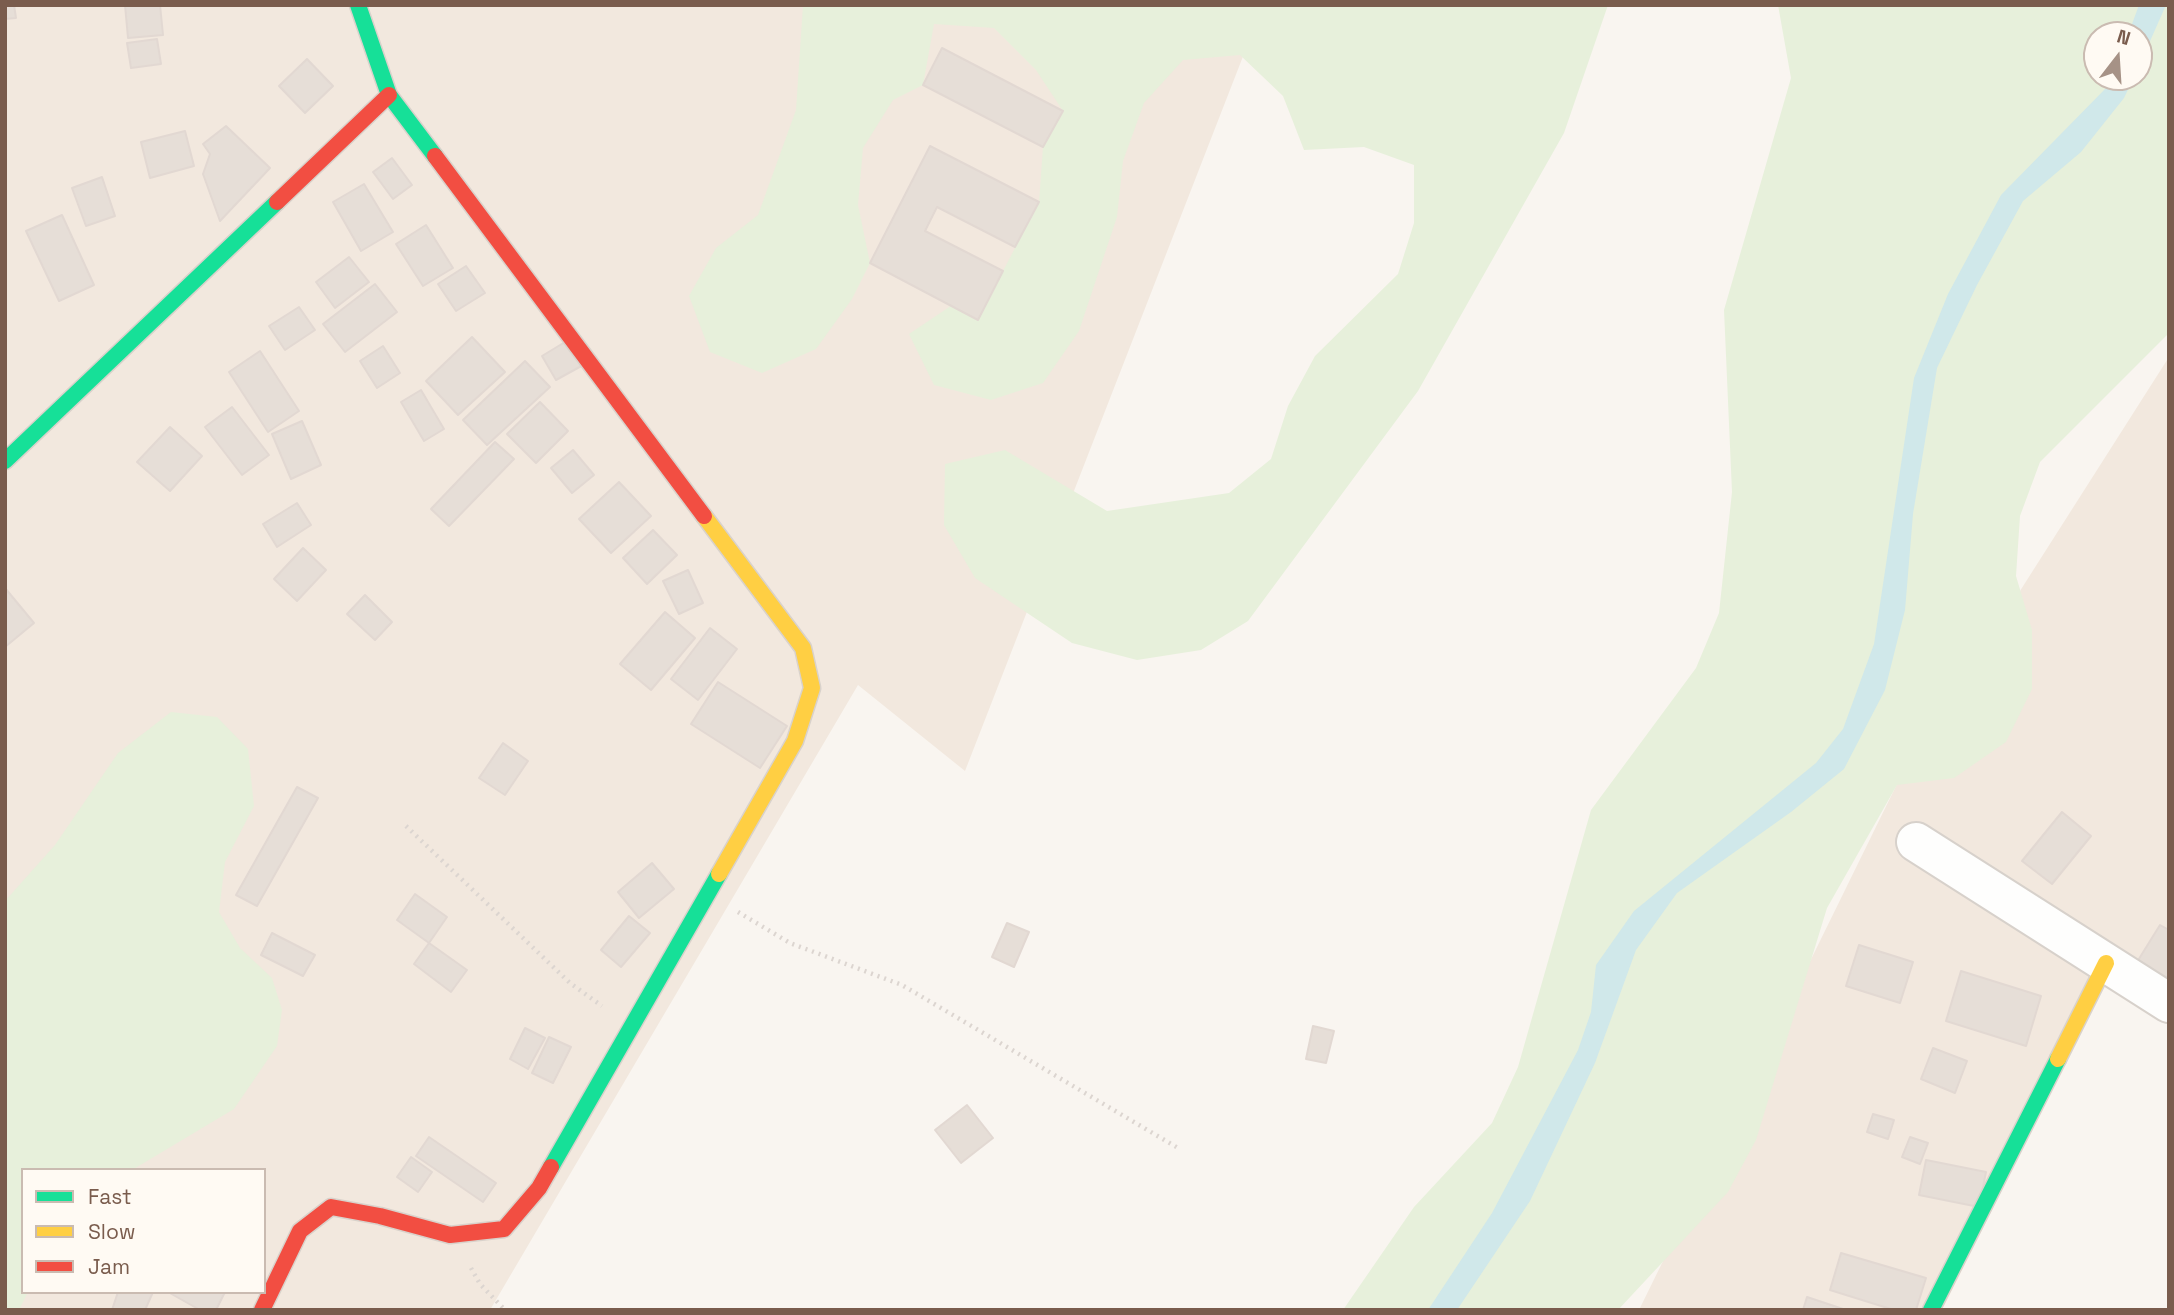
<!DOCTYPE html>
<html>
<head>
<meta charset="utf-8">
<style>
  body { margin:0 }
  #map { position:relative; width:2174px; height:1315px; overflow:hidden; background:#f9f5f0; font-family:"Space Grotesk",sans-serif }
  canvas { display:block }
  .frame { position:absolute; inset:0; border:7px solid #7a5c4d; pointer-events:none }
  .legend { position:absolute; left:21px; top:1168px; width:245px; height:126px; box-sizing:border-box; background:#fffaf3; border:2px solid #cabbb1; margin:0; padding:9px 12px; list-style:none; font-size:21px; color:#7a5c4d }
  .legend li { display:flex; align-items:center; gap:14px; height:35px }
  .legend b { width:35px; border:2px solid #cabbb1 }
  .north { position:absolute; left:2083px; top:21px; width:70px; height:70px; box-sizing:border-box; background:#fffaf3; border:2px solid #cabbb1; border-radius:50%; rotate:17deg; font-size:19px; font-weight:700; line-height:28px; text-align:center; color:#7a5c4d }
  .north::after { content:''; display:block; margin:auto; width:24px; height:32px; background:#a69286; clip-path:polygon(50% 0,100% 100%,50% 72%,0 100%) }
</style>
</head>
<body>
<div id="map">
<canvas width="2174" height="1315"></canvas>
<div class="frame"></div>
<ul class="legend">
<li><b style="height:9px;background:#16e098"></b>Fast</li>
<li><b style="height:9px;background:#ffcf43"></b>Slow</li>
<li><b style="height:9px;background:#f24e42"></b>Jam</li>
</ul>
<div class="north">N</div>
</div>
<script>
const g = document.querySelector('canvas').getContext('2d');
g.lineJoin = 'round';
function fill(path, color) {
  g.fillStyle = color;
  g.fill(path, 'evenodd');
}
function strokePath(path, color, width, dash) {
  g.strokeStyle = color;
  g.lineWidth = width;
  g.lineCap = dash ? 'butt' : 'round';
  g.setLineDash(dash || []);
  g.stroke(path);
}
fill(new Path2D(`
  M 5,5 L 1263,5 L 965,771 L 858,685 L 490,1310 L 5,1310 ZM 23,1170 L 264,1170 L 264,1292 L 23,1292 Z
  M 2169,357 L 2169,976 L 2122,950 L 1942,1310 L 1639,1310 L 1897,784 Z`), '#f2e8de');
fill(new Path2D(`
  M 803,5 L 1608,5 L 1564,133 L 1418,391 L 1248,621 L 1201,650 L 1137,660 L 1072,643 L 975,578 L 944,525 L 945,464 L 1005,450 L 1107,511 L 1229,493 L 1271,459 L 1288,406 L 1315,356 L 1398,274 L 1414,223 L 1414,165 L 1364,147 L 1304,150 L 1283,96 L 1240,55 L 1183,60 L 1144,103 L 1123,161 L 1117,217 L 1079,331 L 1043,383 L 991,400 L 934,385 L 909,334 L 1003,271 L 1039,202 L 1043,147 L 1063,111 L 1036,70 L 994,28 L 934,24 L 923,85 L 893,100 L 863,148 L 858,205 L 870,263 L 852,299 L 816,349 L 762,373 L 710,352 L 689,296 L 716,248 L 758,215 L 796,110 Z
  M 1778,5 L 2169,5 L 2169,333 L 2040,462 L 2020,516 L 2016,576 L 2032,630 L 2032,689 L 2006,742 L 1954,778 L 1897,785 L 1827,908 L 1756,1140 L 1728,1192 L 1618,1310 L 1343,1310 L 1414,1207 L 1492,1123 L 1518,1067 L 1591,810 L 1696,668 L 1719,613 L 1732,492 L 1724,310 L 1791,78 ZM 2097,35 L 2139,35 L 2139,77 L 2097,77 Z
  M 171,712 L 217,717 L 248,749 L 254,806 L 225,862 L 219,912 L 240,948 L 272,978 L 282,1010 L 277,1046 L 234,1109 L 132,1170 L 23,1170 L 23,1292 L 28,1292 L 19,1310 L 5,1310 L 5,901 L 55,845 L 118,753 Z`), '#e7f0db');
fill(new Path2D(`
  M 2139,5 L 2166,5 L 2139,66 L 2139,35 L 2128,35 Z
  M 2112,77 L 2134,77 L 2124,98 L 2081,152 L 2023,201 L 1977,285 L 1937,368 L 1913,514 L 1905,610 L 1885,690 L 1844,769 L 1791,812 L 1677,893 L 1636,950 L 1595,1063 L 1530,1201 L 1457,1310 L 1428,1310 L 1492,1213 L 1578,1050 L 1591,1012 L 1596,965 L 1634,911 L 1816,763 L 1843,729 L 1874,644 L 1914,378 L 1948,294 L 2001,195 L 2109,85 Z`), '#d0e8ea');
const building = new Path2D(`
  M 5,5 L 14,5 L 16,18 L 5,19 Z
  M 125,5 L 160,5 L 163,35 L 128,38 Z
  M 157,39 L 161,64 L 131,68 L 127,43 Z
  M 942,48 L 1063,111 L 1043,147 L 923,85 Z
  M 307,59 L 333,86 L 305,113 L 279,86 Z
  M 226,126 L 270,168 L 220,221 L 203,174 L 210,154 L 203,144 Z
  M 185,131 L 194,166 L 150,178 L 141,142 Z
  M 930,146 L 1039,202 L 1015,247 L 937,207 L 925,231 L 1003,271 L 978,320 L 870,263 Z
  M 392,158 L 412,185 L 393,199 L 373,172 Z
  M 102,177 L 115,216 L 86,226 L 72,188 Z
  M 364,184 L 393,232 L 361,251 L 333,202 Z
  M 62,215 L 94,285 L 59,301 L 26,231 Z
  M 426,225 L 453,268 L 423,286 L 396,244 Z
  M 349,257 L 369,282 L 335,308 L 316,282 Z
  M 466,266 L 485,293 L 456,311 L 438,284 Z
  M 375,284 L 397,312 L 345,352 L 323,324 Z
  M 299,307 L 315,330 L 285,350 L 269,326 Z
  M 472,337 L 505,372 L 458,415 L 426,381 Z
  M 570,339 L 585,364 L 556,380 L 542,356 Z
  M 383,346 L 400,373 L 377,388 L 360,361 Z
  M 260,351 L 299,411 L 268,432 L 229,372 Z
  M 525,361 L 550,387 L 487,445 L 463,420 Z
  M 421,390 L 444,429 L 424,441 L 401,402 Z
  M 540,402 L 568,431 L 536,463 L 507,434 Z
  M 232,407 L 269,455 L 242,475 L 205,427 Z
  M 302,421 L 321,465 L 291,479 L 272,434 Z
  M 170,427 L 202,456 L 170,491 L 137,462 Z
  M 495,442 L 514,459 L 449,526 L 431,509 Z
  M 573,450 L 594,475 L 572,493 L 551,468 Z
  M 619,482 L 651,516 L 611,553 L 579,519 Z
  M 297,503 L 311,525 L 277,547 L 263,524 Z
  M 653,530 L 677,555 L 647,584 L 623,558 Z
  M 303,548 L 326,570 L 297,601 L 274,579 Z
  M 688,570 L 703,603 L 679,614 L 663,581 Z
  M 5,588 L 34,623 L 5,647 Z
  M 365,595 L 392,622 L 375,640 L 347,614 Z
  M 665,612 L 695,638 L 651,690 L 620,664 Z
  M 710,628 L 737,649 L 698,700 L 671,679 Z
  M 718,682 L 787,726 L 760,768 L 691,724 Z
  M 503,743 L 528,761 L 505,795 L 479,778 Z
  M 297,787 L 318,798 L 257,906 L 236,895 Z
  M 2062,812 L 2091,836 L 2052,884 L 2022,861 Z
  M 652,863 L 674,889 L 639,918 L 618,892 Z
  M 415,894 L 447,917 L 429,943 L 397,920 Z
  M 629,916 L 650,933 L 621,967 L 601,950 Z
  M 1007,923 L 1029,932 L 1014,967 L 992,957 Z
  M 2160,925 L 2169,930 L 2169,981 L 2137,962 Z
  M 272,933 L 315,955 L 303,976 L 261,955 Z
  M 429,943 L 467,970 L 451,992 L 414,964 Z
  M 1859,945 L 1913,962 L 1900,1003 L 1846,986 Z
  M 1961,971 L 2041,996 L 2026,1046 L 1946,1021 Z
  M 1313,1026 L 1334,1031 L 1326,1063 L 1306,1059 Z
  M 525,1028 L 545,1038 L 528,1069 L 510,1059 Z
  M 549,1037 L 571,1047 L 553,1083 L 532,1073 Z
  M 1933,1048 L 1967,1061 L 1955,1093 L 1921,1079 Z
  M 967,1105 L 993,1138 L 961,1163 L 935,1130 Z
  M 1873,1114 L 1894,1120 L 1888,1139 L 1867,1132 Z
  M 429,1137 L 496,1183 L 483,1202 L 416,1156 Z
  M 1910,1137 L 1928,1143 L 1920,1164 L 1902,1157 Z
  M 411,1157 L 432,1172 L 418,1192 L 397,1177 Z
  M 1926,1160 L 1986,1172 L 1979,1207 L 1919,1195 Z
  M 1841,1253 L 1926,1278 L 1916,1310 L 1894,1310 L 1830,1290 Z
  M 118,1292 L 153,1292 L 145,1310 L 112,1310 Z
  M 168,1292 L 225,1292 L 216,1310 L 200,1310 Z
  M 1807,1297 L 1846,1310 L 1803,1310 Z`);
fill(building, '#e6ded7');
strokePath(building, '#e2d8d2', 2);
const street = new Path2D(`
  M 1916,842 L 2169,1003`);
const fast = new Path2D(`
  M 358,5 L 389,95 L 435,156
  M 5,461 L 277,202
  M 551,1167 L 719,874
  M 1931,1310 L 2058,1059`);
const slow = new Path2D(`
  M 704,516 L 803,648 L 812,688 L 795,741 L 719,874
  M 2058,1059 L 2106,963`);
const jam = new Path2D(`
  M 435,156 L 704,516
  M 277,202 L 389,95
  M 262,1310 L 300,1231 L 331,1207 L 380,1216 L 450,1235 L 504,1229 L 539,1188 L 551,1167`);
strokePath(street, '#d7d1cb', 42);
strokePath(fast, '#d9d2cb', 19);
strokePath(slow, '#d9d2cb', 19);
strokePath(jam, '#d9d2cb', 19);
strokePath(new Path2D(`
  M 406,826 L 570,983 L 602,1006
  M 738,912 L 790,943 L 902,985 L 1178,1148
  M 471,1268 L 480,1284 L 505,1310`), '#dcd5d0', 4.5, [2, 5]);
strokePath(street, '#fefefd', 38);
strokePath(fast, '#16e098', 16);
strokePath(slow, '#ffcf43', 16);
strokePath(jam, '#f24e42', 16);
</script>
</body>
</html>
